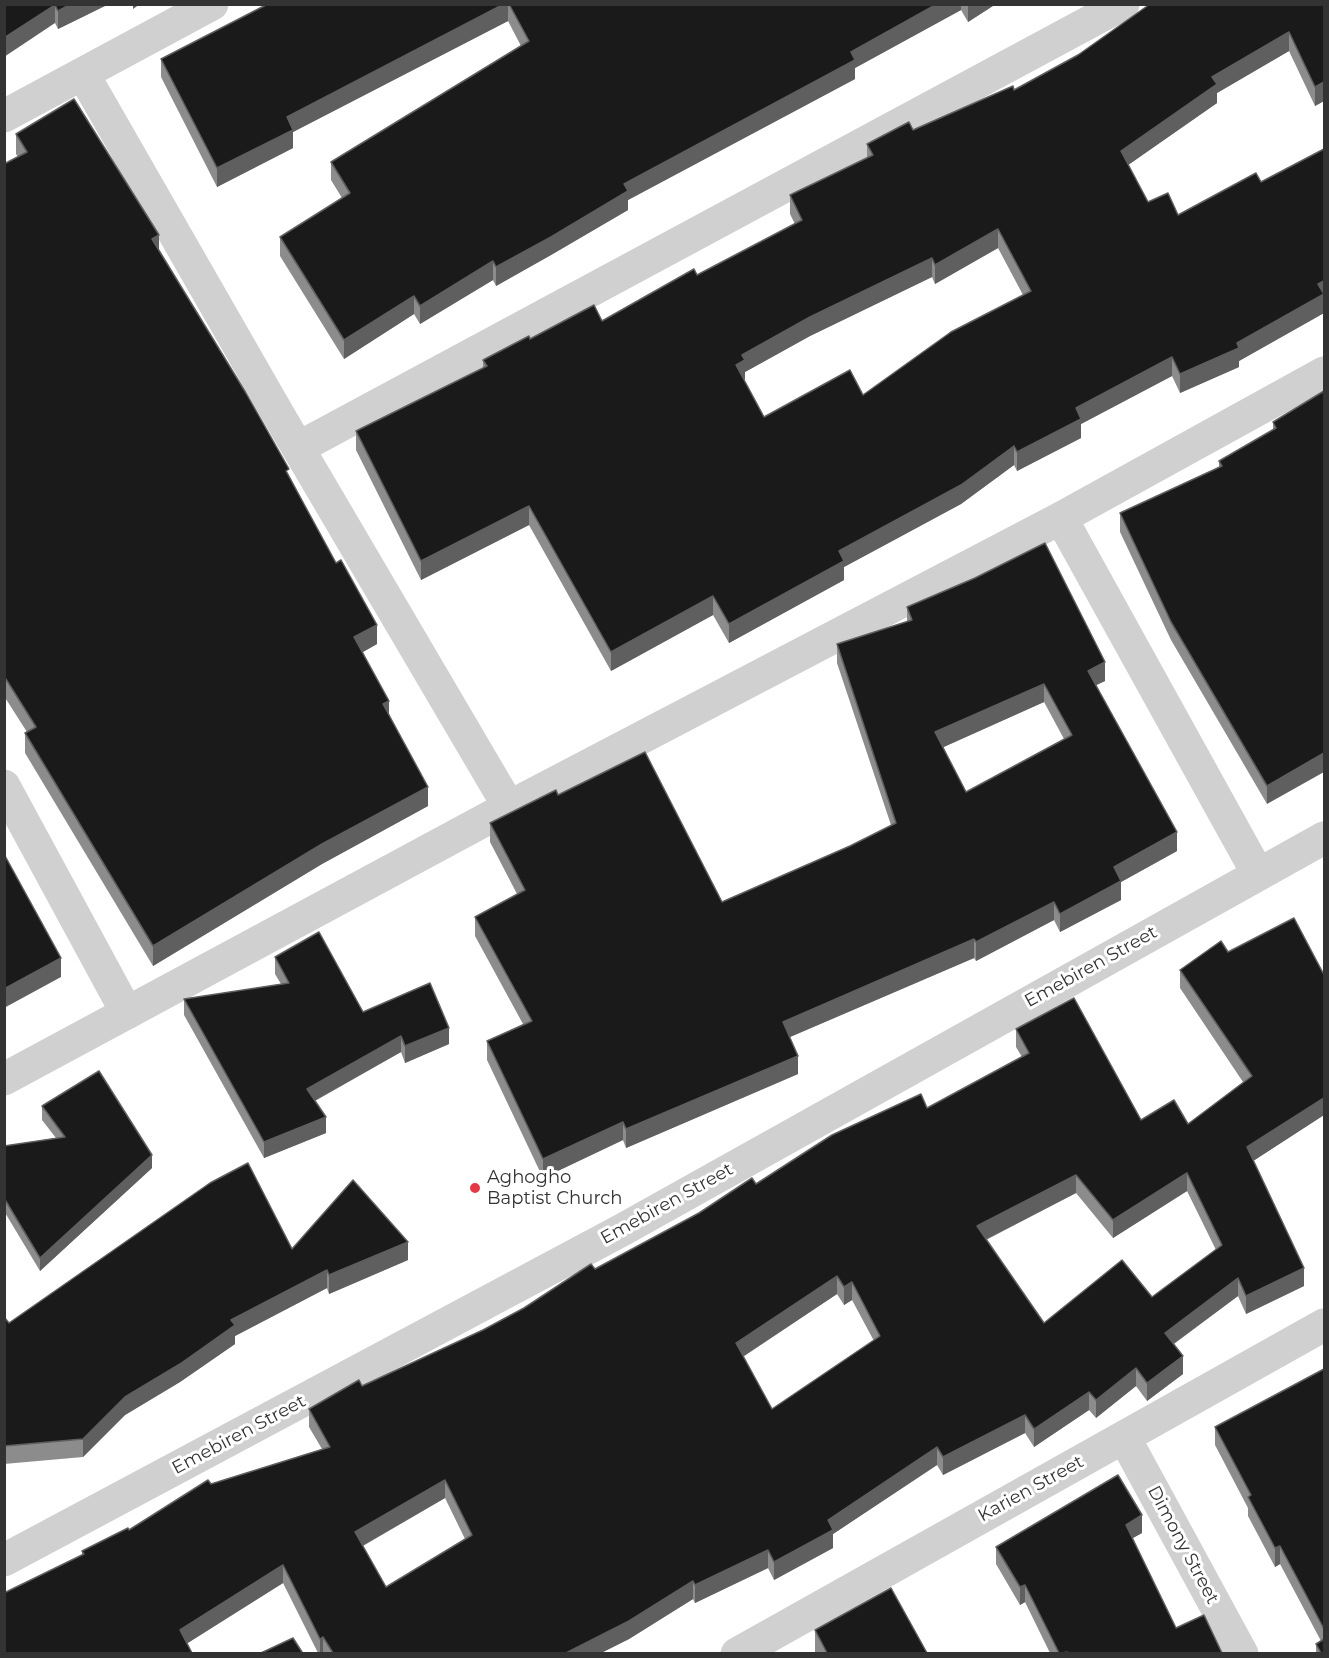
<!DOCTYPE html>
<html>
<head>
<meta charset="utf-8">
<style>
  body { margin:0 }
  #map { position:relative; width:1329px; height:1658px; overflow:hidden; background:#fff; font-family:Montserrat,sans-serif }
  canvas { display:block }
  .frame { position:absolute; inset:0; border:6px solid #333; pointer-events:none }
</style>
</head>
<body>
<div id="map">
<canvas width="1329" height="1658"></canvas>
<div class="frame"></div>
</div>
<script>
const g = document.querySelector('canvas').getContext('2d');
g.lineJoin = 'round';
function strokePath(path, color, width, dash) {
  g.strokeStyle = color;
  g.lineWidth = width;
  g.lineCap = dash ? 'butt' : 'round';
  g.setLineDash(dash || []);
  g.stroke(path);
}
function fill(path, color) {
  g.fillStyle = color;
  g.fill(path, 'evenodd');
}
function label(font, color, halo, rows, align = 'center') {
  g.font = font + ' Montserrat,sans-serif';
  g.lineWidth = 6;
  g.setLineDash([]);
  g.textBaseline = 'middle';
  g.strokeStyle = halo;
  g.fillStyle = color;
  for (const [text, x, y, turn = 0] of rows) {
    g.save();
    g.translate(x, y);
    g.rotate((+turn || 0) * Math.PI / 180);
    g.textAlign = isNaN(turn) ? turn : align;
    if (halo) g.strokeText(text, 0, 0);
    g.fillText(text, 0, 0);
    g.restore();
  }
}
strokePath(new Path2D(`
  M 83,74 L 278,414 L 509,807
  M 4,116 L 212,4
  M 298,448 L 1123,4
  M 1061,518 L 1258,874
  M 4,786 L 127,1013
  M 4,1079 L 509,807 L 1061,518 L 1324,373
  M 1124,1437 L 1242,1654
  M 4,1560 L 622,1230 L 1324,838
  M 737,1654 L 1324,1325`), '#d0d0d0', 33);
fill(new Path2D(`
  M 4,4 L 109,4 L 58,29 L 55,23 Z
  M 264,4 L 996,4 L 968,22 L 961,10 L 855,68 L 855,79 L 628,200 L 628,210 L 551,255 L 496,286 L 493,280 L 420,324 L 414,314 L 344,359 L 280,256 L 280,237 L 342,198 L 331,180 L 331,162 L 521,46 L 508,21 L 293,132 L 293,148 L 217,187 L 161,77 L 161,59 L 264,6 Z
  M 1324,4 L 1324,101 L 1315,106 L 1289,51 L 1217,93 L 1217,103 L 1128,165 L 1148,202 L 1178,215 L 1261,182 L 1324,149 L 1324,313 L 1239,361 L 1239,367 L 1180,393 L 1172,376 L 1081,424 L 1081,438 L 1017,471 L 1014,465 L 961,504 L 844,567 L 844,580 L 729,643 L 713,615 L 611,671 L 529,525 L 421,580 L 356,450 L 356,431 L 483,368 L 483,360 L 530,339 L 602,321 L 697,275 L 795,224 L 790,214 L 790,195 L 867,158 L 867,144 L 913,130 L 1014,90 ZM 998,248 L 1023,295 L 863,395 L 764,417 L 744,380 L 745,379 L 745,372 L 810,336 L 932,277 L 935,284 Z
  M 16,134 L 159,250 L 289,475 L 377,644 L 363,652 L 428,806 L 322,864 L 153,966 L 25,753 L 25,733 L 27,732 L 4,696 L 4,164 L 18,157 L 16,154 Z
  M 1324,391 L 1267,804 L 1171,640 L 1120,532 L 1120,513 L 1219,467 L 1219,461 L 1273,430 L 1273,422 Z
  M 907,607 L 1105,681 L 1096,685 L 1177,851 L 1121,882 L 1121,900 L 1060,932 L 1054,920 L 976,961 L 974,958 L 790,1037 L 798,1074 L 626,1148 L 623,1140 L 543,1178 L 487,1060 L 487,1041 L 523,1024 L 475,936 L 475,917 L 517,894 L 490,842 L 490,823 L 558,795 L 722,902 L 850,846 L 891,825 L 837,663 L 837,644 L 907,622 ZM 1044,702 L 1064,739 L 966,792 L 943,747 Z
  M 1228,952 L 1324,973 L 1324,1115 L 1253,1161 L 1304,1286 L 1246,1314 L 1238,1296 L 1174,1344 L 1183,1374 L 1147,1401 L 1136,1386 L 1096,1418 L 1089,1410 L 1034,1447 L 1025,1433 L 943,1475 L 937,1465 L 833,1534 L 833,1548 L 774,1580 L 768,1568 L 695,1603 L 693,1599 L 629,1639 L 601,1653 L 318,1653 L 283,1583 L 187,1643 L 82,1554 L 82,1551 L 129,1530 L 211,1484 L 322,1449 L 309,1427 L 309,1409 L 362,1386 L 483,1330 L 595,1269 L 756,1184 L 927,1108 L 1022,1057 L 1016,1047 L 1016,1029 L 1141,1120 L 1188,1124 L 1243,1082 L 1180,988 L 1180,970 ZM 1187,1191 L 1216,1250 L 1152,1297 L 1044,1323 L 986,1240 L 1076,1193 L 1113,1238 ZM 837,1294 L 844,1305 L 852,1300 L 874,1341 L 772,1409 L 743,1357 ZM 445,1498 L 465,1539 L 386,1587 L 363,1546 Z
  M 275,957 L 363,1012 L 449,1044 L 405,1063 L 401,1052 L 315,1101 L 326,1133 L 264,1158 L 184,1015 L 184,999 L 281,984 L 275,974 Z
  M 42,1106 L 152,1168 L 40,1271 L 4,1211 L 4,1146 L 56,1138 L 42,1120 Z
  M 292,1249 L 408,1260 L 329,1294 L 327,1288 L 235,1336 L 235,1344 L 180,1382 L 125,1415 L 83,1457 L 4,1464 L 4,1317 L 9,1323 Z
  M 1324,1369 L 1324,1653 L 1316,1653 L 1316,1644 L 1321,1641 L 1280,1564 L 1275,1567 L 1248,1516 L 1248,1508 L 1215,1445 L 1215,1427 Z
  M 1142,1533 L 1132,1538 L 1176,1628 L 1222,1653 L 1050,1653 L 1025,1602 L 1020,1605 L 996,1564 L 996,1547 Z
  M 815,1630 L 927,1653 L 815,1653 Z`), '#8c8c8c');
fill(new Path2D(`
  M 71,4 L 109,4 L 58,29 L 58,11 Z
  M 133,4 L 140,4 L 133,9 Z
  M 504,4 L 508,4 L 508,21 L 293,132 L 293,148 L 217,187 L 217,168 L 287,117 Z
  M 937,4 L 961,4 L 961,10 L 855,68 L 855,79 L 628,200 L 628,210 L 551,255 L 496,286 L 496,267 L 624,184 L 851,52 Z
  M 968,4 L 996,4 L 968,22 Z
  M 55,5 L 55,23 L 4,57 L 4,38 Z
  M 1289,32 L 1289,51 L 1217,93 L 1217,103 L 1121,170 L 1121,151 L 1212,77 Z
  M 1324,82 L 1324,101 L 1315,106 L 1315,87 Z
  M 998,229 L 998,248 L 935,284 L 935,265 Z
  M 159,235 L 159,255 L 152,239 Z
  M 932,258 L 932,277 L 810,336 L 745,372 L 745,379 L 736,384 L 736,365 L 742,355 L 810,317 Z
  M 493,261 L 493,280 L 420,324 L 420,306 Z
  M 1324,281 L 1324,313 L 1239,361 L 1239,367 L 1180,393 L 1180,374 L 1237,343 L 1318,284 Z
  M 414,296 L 414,314 L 344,359 L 344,340 Z
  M 1172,357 L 1172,376 L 1081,424 L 1081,438 L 1017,471 L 1017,452 L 1076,408 Z
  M 1014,446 L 1014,465 L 961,504 L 844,567 L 844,580 L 729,643 L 729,624 L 839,551 Z
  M 529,506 L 529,525 L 421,580 L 421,561 Z
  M 713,596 L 713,615 L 611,671 L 611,652 Z
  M 377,625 L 377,644 L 354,657 L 354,637 Z
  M 1105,662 L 1105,681 L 1088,689 L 1088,671 Z
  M 1044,684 L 1044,702 L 935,751 L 935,732 Z
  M 389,701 L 389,720 L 383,704 Z
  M 1324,753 L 1324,772 L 1267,804 L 1267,786 Z
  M 428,787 L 428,806 L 322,864 L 153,966 L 153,946 L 322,844 Z
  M 1177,832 L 1177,851 L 1121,882 L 1121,900 L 1060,932 L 1060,914 L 1114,867 Z
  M 1054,902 L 1054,920 L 976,961 L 976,942 Z
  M 974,939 L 974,958 L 783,1040 L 783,1022 Z
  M 61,958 L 61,977 L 4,1008 L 4,989 Z
  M 449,1028 L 449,1044 L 405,1063 L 405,1046 Z
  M 401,1036 L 401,1052 L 307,1105 L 307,1089 Z
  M 798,1056 L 798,1074 L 626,1148 L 626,1129 Z
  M 1324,1098 L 1324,1115 L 1247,1165 L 1247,1147 Z
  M 326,1117 L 326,1133 L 264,1158 L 264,1142 Z
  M 623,1122 L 623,1140 L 543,1178 L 543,1159 Z
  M 152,1155 L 152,1168 L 40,1271 L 40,1258 Z
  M 1187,1173 L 1187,1191 L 1113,1238 L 1113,1220 Z
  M 1076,1175 L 1076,1193 L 977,1244 L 977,1226 Z
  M 408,1242 L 408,1260 L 329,1294 L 329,1275 Z
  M 1304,1268 L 1304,1286 L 1246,1314 L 1246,1296 Z
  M 327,1270 L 327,1288 L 235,1336 L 235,1344 L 180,1382 L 125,1415 L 83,1457 L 83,1439 L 125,1397 L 231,1320 Z
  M 837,1276 L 837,1294 L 736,1361 L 736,1343 Z
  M 1238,1278 L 1238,1296 L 1165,1350 L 1165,1333 Z
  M 852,1282 L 852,1300 L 844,1305 L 844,1287 Z
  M 1183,1356 L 1183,1374 L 1147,1401 L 1147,1383 Z
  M 1136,1368 L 1136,1386 L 1096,1418 L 1096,1400 Z
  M 1089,1392 L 1089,1410 L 1034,1447 L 1034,1429 Z
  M 1025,1415 L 1025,1433 L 943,1475 L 943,1457 Z
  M 937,1447 L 937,1465 L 833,1534 L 833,1548 L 774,1580 L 774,1562 L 828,1520 Z
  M 445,1480 L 445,1498 L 355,1550 L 355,1532 Z
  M 1142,1515 L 1142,1533 L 1126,1542 L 1126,1525 Z
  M 1280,1546 L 1280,1564 L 1275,1567 L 1275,1548 Z
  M 768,1550 L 768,1568 L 695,1603 L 695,1585 Z
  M 283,1565 L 283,1583 L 180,1648 L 180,1630 Z
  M 693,1581 L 693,1599 L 629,1639 L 601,1653 L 566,1653 Z
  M 1025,1585 L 1025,1602 L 1020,1605 L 1020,1587 Z
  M 323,1637 L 323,1653 L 320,1653 L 320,1639 Z`), '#5f5f5f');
const building = new Path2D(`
  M 4,4 L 71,4 L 58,11 L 55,5 L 4,38 Z
  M 266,4 L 504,4 L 287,117 L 293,130 L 217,168 L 161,59 L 266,5 Z
  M 509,4 L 937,4 L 851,52 L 855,60 L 624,184 L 628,191 L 551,237 L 496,267 L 493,261 L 420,306 L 414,296 L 344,340 L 280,237 L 350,193 L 331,162 L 529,41 Z
  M 1150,4 L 1324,4 L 1324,82 L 1315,87 L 1289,32 L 1212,77 L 1217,84 L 1121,151 L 1148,202 L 1168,193 L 1178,215 L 1256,173 L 1261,182 L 1324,149 L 1324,281 L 1318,284 L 1324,294 L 1237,343 L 1239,348 L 1180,374 L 1172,357 L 1076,408 L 1081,419 L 1017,452 L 1014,446 L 961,485 L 839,551 L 844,561 L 729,624 L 713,596 L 611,652 L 529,506 L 421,561 L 356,431 L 487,366 L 483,360 L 529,336 L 530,339 L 594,305 L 602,321 L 694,269 L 697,275 L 802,220 L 790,195 L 873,155 L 867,144 L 909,122 L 913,130 L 1013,86 L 1014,90 L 1078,55 ZM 998,229 L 1031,291 L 951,332 L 863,395 L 850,370 L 764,417 L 736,365 L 745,360 L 742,355 L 810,317 L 932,258 L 935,265 Z
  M 74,99 L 159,235 L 152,239 L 246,393 L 289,469 L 286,471 L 336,563 L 341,560 L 377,625 L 354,637 L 389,701 L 383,704 L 428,787 L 322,844 L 153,946 L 25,733 L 36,727 L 4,676 L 4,164 L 27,152 L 16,134 Z
  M 1324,391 L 1324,753 L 1267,786 L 1171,622 L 1120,513 L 1222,466 L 1219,461 L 1276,428 L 1273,422 Z
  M 1045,543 L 1105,662 L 1088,671 L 1177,832 L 1114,867 L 1121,881 L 1060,914 L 1054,902 L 976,942 L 974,939 L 783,1022 L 798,1056 L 626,1129 L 623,1122 L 543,1159 L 487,1041 L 532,1021 L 475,917 L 525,890 L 490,823 L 556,790 L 558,795 L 645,752 L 722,902 L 850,846 L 896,823 L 837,644 L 912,620 L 907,607 L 975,578 ZM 1044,684 L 1072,735 L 966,792 L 935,732 Z
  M 4,854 L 61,958 L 4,989 Z
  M 1294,918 L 1323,973 L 1324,973 L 1324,1098 L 1247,1147 L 1304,1268 L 1246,1296 L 1238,1278 L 1165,1333 L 1183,1356 L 1147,1383 L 1136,1368 L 1096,1400 L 1089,1392 L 1034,1429 L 1025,1415 L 943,1457 L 937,1447 L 828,1520 L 833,1530 L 774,1562 L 768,1550 L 695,1585 L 693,1581 L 629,1621 L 566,1653 L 333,1653 L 323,1637 L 320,1639 L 283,1565 L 180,1630 L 192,1653 L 4,1653 L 4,1593 L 84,1554 L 82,1551 L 128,1528 L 129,1530 L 208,1480 L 211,1484 L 330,1447 L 309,1409 L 359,1380 L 362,1386 L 483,1330 L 524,1308 L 591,1264 L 595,1269 L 699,1213 L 752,1178 L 756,1184 L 832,1135 L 921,1094 L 927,1108 L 1029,1053 L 1016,1029 L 1074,998 L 1141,1120 L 1174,1100 L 1188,1124 L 1252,1076 L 1180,970 L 1221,941 L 1228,952 ZM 1187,1173 L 1222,1245 L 1152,1297 L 1122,1260 L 1044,1323 L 977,1226 L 1076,1175 L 1113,1220 ZM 837,1276 L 844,1287 L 852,1282 L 880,1336 L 772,1409 L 736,1343 ZM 445,1480 L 472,1535 L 386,1587 L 355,1532 Z
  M 319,932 L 363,1012 L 430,983 L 449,1028 L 405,1046 L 401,1036 L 307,1089 L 326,1117 L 264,1142 L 184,999 L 289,983 L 275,957 Z
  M 99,1071 L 152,1155 L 40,1258 L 4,1198 L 4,1146 L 65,1137 L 42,1106 Z
  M 248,1163 L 292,1249 L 353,1180 L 408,1242 L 329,1275 L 327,1270 L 231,1320 L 235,1325 L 180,1364 L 125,1397 L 83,1439 L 4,1446 L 4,1317 L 9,1323 L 210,1183 Z
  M 1324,1369 L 1324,1629 L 1280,1546 L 1275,1548 L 1248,1497 L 1251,1495 L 1215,1427 Z
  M 1118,1475 L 1142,1515 L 1126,1525 L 1176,1628 L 1204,1615 L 1222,1653 L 1068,1653 L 1067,1652 L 1063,1653 L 1059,1653 L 1025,1585 L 1020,1587 L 996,1547 Z
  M 891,1588 L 927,1653 L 827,1653 L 815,1630 Z
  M 293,1638 L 302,1652 L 300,1653 L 261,1653 Z
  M 1324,1639 L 1324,1653 L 1321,1653 L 1316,1644 Z`);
fill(building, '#1a1a1a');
strokePath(building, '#5f5f5f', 1.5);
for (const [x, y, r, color] of [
  [475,1188,6,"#e63946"]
]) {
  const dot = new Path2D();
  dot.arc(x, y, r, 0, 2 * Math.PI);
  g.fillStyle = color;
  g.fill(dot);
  strokePath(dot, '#fff', 2);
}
label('18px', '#333', '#fff', [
  ["Emebiren Street",1091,967,-29],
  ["Emebiren Street",667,1204,-29],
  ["Emebiren Street",239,1435,-28],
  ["Karien Street",1031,1489,-29],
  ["Dimony Street",1183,1545,62]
]);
label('18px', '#333', '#fff', [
  ["Aghogho",487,1178],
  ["Baptist Church",487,1199]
], 'left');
</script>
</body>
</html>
